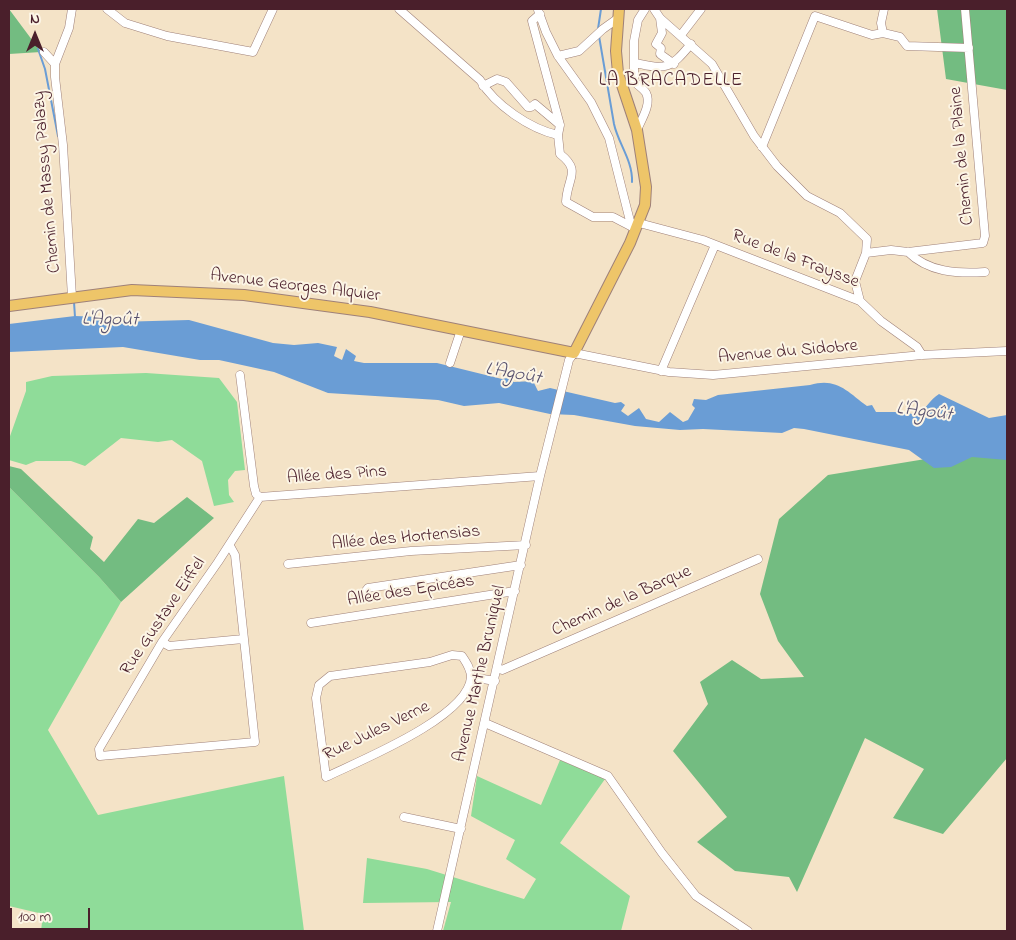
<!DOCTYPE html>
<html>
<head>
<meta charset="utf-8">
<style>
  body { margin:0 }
  #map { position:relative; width:1016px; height:940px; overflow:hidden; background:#f4e3c7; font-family:"Indie Flower",sans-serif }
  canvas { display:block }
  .frame { position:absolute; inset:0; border:10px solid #4a1f2b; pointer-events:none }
  .north { position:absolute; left:10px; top:10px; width:50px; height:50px; -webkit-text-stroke:4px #fcf5e5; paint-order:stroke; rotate:0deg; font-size:14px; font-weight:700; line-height:20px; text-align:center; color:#4a1f2b }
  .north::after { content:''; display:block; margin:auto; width:18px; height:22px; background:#4a1f2b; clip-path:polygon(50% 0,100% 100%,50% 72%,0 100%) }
  .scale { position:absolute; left:10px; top:908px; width:80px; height:22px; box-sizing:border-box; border:2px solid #4a1f2b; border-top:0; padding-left:6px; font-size:15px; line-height:18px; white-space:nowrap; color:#4a1f2b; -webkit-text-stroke:4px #fcf5e5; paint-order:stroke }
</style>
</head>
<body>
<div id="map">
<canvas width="1016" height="940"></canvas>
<div class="frame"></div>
<div class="north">N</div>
<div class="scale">100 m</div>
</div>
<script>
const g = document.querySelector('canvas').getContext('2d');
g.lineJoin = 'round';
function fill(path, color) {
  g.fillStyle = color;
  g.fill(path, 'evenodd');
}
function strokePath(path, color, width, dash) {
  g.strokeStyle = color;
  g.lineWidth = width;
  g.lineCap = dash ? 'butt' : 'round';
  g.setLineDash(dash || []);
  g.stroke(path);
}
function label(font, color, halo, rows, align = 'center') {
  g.font = font + ' "Indie Flower",sans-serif';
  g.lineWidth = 4;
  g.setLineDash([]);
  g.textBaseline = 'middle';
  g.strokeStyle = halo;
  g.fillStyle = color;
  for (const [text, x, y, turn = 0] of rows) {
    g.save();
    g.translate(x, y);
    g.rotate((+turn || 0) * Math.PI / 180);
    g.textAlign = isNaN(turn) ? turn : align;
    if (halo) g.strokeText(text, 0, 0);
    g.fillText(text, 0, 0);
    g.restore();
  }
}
fill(new Path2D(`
  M 146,373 L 219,378 L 237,402 L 245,470 L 235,471 L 228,480 L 229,495 L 234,502 L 214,506 L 202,461 L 172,440 L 158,442 L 121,438 L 85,466 L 71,461 L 36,461 L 26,465 L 9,460 L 9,439 L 26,391 L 26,382 L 52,376 Z
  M 9,487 L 99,577 L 121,602 L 48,730 L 98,815 L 284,776 L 304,931 L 41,931 L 43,914 L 9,906 Z
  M 560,760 L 605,779 L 560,843 L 630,896 L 621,931 L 443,931 L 451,902 L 363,903 L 367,858 L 427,869 L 524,899 L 536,879 L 506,859 L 515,840 L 471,816 L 477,776 L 541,805 Z`), '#8fdc99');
fill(new Path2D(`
  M 9,9 L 41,52 L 9,54 Z
  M 937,9 L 1007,9 L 1007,90 L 946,79 Z
  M 956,454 L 1007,459 L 1007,758 L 943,834 L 893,818 L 924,769 L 865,738 L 797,892 L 789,877 L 735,871 L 697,842 L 727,817 L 673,751 L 708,704 L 700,682 L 732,660 L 761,679 L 804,677 L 778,641 L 760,594 L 779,519 L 828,475 Z
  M 9,466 L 21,469 L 93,537 L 90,549 L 104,562 L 138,519 L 154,523 L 187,497 L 214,518 L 121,602 L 99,577 L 9,487 Z`), '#73bc81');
fill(new Path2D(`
  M 75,316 L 101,317 L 116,322 L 189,320 L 273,343 L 294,345 L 318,343 L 337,347 L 334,356 L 342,360 L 346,349 L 356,356 L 354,361 L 364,363 L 437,363 L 502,379 L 507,378 L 514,382 L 533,381 L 538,391 L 550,388 L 615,403 L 621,402 L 625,405 L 621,411 L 628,416 L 639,408 L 646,419 L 659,422 L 670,412 L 683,422 L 688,420 L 695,408 L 692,405 L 694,399 L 706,400 L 718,395 L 810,385 C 836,377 847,391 867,406 L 872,405 L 876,412 L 904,412 L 916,415 C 927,409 929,400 939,394 L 989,418 L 1007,415 L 1007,460 L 972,457 L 951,467 L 934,468 L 909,450 L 804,429 L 794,428 L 782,433 L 703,429 L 680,430 L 635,426 L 574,415 L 550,414 L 499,403 L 464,406 L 438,400 L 328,393 L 274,372 L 219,360 L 200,360 L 123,347 L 9,352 L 9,324 Z`), '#6a9dd5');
strokePath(new Path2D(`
  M 598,29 L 601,9
  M 599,36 L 614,124 C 618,143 633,161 632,182
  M 38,49 L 45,69 L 58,136
  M 74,302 L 75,317`), '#6a9dd5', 2);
const minor = new Path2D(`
  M 107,9 L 125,23 L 167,36 L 253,52 L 273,9
  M 399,9 L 480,80 C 495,105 530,129 558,135
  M 654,9 L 660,18 L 712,64 L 754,136 L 777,166 L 807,196 L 840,213 L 867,239 L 866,253 L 855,281 L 860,301
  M 538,10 L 546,32 L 558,56 L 591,102 L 609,138 L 630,221 L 635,227
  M 540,14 L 532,21 L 560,125 L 558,135 L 560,154 C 582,171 567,178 566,202 L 593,217 L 613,217 L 636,229
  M 660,18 L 662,33 L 656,44 L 661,48 L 660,54 L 674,64
  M 883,33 L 900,37 L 907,46 L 969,48
  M 883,33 L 881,23 L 884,9
  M 681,35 L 701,9
  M 44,52 L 55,64
  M 558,56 L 579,51 L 603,29 L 617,19
  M 635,63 C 667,70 670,69 691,44
  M 483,86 L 497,79 L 506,82 L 528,107 L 531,107 L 535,104 L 560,125
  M 637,130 C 641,120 652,104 646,93 C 644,89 637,85 634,81 L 634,41 L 638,20 L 645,9
  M 762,147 L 815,16 L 872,35 L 883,33
  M 639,223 L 703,240 L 860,301 L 881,321 L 917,347 L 922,355
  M 908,252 C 928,272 957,274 985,272
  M 866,253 L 891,250 L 908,252 L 983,243 L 985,236 L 965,9
  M 72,297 L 63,145 L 55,77 L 55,64 L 69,28 L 72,9
  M 450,363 L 461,330
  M 661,371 L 715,245
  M 240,375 L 254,486 L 256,494 L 260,497 L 540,476
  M 230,546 L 235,555 L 255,742 L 100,756 L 99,749 L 162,642 L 218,562 L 260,497
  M 288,564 L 411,551 L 526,545
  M 365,592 L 368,588 L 521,565
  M 311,623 L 515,591
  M 162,642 L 169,646 L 243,639
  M 452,655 L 462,656 C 466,662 471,669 471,677 C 469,717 359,761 326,777 L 316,698 L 319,685 L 330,676 L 430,662 Z
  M 498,668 L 502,670 L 758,559
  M 471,677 L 495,681
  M 485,723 L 608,776 L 662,853 L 696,896 L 748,931
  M 404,817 L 461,829
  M 437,931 L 540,476 L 569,360 L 574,353 L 669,372 L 713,375 L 922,355 L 1007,351`);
const major = new Path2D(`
  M 9,306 L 132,290 L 244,295 L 370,312 L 574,353 L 630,243 L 645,205 L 646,187 L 637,130 L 618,73 L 616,51 L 619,9`);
strokePath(minor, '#9f8179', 9);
strokePath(major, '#9f8179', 12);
strokePath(minor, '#fff', 8);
strokePath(major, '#eec569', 10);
label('18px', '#4a1f2b', '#fcf5e5', [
  ["Chemin de la Plaine",963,156,-95],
  ["Chemin de Massy Palazy",48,182,-95],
  ["Rue de la Fraysse",795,260,21],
  ["Avenue Georges Alquier",295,287,7],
  ["Avenue du Sidobre",788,353,-5],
  ["Allée des Pins",337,476,-4],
  ["Allée des Hortensias",406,539,-5],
  ["Allée des Epicéas",411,592,-9],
  ["Chemin de la Barque",622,602,-24],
  ["Rue Gustave Eiffel",164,617,-56],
  ["Avenue Marthe Bruniquel",481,674,-77],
  ["Rue Jules Verne",377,732,-26]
]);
g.letterSpacing = '1px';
label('19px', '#4a1f2b', '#fcf5e5', [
  ["LA BRACADELLE",671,82]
]);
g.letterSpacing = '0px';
label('italic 19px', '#57516f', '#fcf5e5', [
  ["L'Agoût",110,321,1],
  ["L'Agoût",513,375,10],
  ["L'Agoût",924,413,7]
]);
</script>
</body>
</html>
